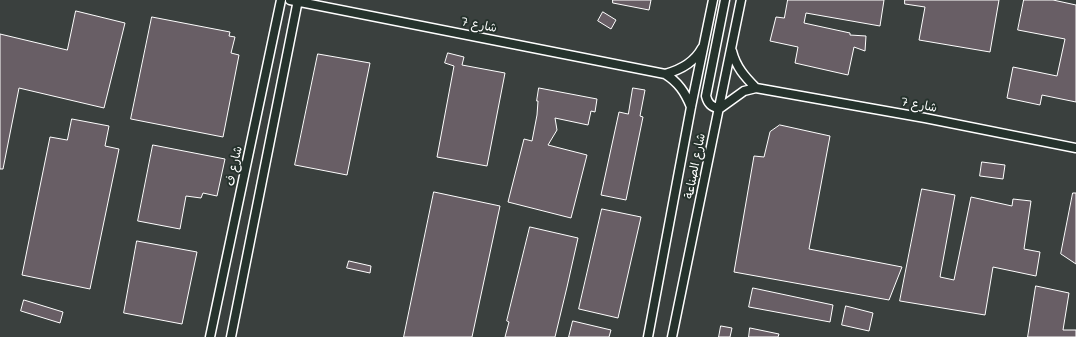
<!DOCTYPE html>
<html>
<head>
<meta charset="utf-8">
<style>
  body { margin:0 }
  canvas { display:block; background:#26332d }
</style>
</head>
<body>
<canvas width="1076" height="337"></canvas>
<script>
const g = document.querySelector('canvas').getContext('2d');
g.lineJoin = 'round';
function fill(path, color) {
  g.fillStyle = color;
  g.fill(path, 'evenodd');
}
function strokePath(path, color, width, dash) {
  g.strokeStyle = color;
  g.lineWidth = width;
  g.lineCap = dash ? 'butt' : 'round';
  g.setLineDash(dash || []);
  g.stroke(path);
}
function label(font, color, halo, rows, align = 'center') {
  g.font = font + ' Mali,"Playpen Sans Arabic",sans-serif';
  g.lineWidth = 4;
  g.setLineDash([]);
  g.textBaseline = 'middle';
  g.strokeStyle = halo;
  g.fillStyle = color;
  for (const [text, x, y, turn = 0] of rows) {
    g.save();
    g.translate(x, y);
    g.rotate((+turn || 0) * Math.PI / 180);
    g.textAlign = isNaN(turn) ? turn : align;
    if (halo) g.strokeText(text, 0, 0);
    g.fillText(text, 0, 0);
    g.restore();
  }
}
fill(new Path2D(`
  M 0,0 L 1076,0 L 1076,337 L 0,337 Z`), '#3a403e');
const building = new Path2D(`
  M 613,0 L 651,0 L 649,10 L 613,3 Z
  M 788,0 L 884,0 L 880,26 L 806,13 L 804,23 L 850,33 L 850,35 L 866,36 L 865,51 L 854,47 L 848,75 L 795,63 L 798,47 L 770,41 L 776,17 L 784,18 Z
  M 905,0 L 999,0 L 990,52 L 919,40 L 925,7 L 905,4 Z
  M 1024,0 L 1053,0 L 1076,5 L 1076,102 L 1042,95 L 1040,105 L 1007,98 L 1013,67 L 1057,76 L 1065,39 L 1018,30 Z
  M 76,11 L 125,23 L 104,108 L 19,88 L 3,169 L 0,169 L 0,34 L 67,50 Z
  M 603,12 L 616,20 L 611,29 L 598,21 Z
  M 152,17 L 230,32 L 229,36 L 235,37 L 231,53 L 239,55 L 223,137 L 131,119 Z
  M 448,53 L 464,57 L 462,65 L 505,73 L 487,166 L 437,157 L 454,66 L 445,63 Z
  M 318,54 L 370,63 L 347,175 L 295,165 Z
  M 539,88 L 597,99 L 595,112 L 591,111 L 588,125 L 555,118 L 557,130 L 548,145 L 587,155 L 571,218 L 508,202 L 524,139 L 532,141 L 537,115 L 538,101 L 537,101 Z
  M 633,88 L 645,90 L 640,116 L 643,117 L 626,200 L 601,195 L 619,112 L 628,114 Z
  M 72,119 L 109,126 L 105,146 L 119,149 L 90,289 L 22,275 L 50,137 L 67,140 Z
  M 780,125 L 830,136 L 809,249 L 902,267 L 889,300 L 734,272 L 754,156 L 764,157 L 770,132 Z
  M 153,145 L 225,159 L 217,196 L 203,193 L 201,198 L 186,196 L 180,229 L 138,221 Z
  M 982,162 L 1005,165 L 1003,179 L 980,176 Z
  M 922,189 L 955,195 L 940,277 L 954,280 L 971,197 L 1012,206 L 1013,199 L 1031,201 L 1024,249 L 1040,252 L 1036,276 L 993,267 L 985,315 L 900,301 Z
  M 434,192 L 500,206 L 472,337 L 404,337 Z
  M 1073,193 L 1076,193 L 1076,264 L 1061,254 Z
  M 602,209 L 641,217 L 618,318 L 579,309 Z
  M 530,227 L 578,238 L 567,287 L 555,337 L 505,337 L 509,322 L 507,321 Z
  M 137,241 L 197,252 L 182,324 L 124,313 Z
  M 349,261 L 371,266 L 370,273 L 347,268 Z
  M 1036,286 L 1069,293 L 1063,330 L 1076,330 L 1076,337 L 1028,337 Z
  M 753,288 L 833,305 L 830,322 L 749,307 Z
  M 24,300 L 63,312 L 60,323 L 21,311 Z
  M 846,306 L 873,313 L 869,331 L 842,325 Z
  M 573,321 L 611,330 L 609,337 L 569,337 Z
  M 721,326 L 732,328 L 730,337 L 719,337 Z
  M 750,328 L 779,334 L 778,337 L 749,337 Z`);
fill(building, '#685e65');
strokePath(building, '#fff', 1);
const minor = new Path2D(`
  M 290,0 L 665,74 C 678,82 685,92 691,107
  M 725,0 L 706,96 C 708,104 711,106 719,109 L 744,91 L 756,88 L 925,118 L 1076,148
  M 732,51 C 736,67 745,77 756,88
  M 665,74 C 680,70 694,63 702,48
  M 210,337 L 281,0
  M 231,337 L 298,0
  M 648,337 L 691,107 L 713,0
  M 672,337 L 741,0`);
strokePath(minor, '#fff', 11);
strokePath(minor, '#26332d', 8);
label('12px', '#fff', '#26332d', [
  ["شارع 7",479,25,11],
  ["شارع 7",919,105,10],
  ["شارع ف",234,166,-78],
  ["شارع الصناعة",695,166,-79]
]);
</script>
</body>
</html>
